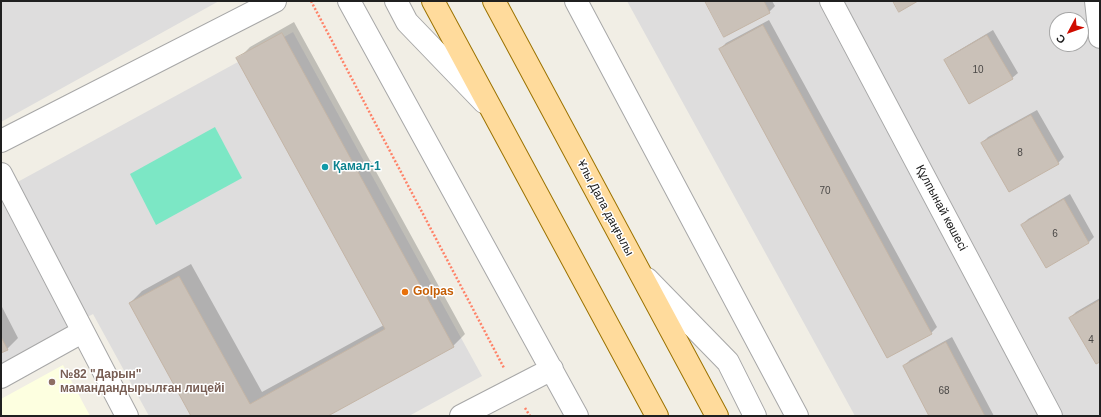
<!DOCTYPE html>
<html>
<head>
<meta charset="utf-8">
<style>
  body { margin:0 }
  #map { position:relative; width:1101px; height:417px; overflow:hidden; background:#f1eee5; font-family:Helvetica,sans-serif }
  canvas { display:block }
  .frame { position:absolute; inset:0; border:2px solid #202020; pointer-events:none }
  .north { position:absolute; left:1049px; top:12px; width:40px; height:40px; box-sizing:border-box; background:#fff; border:1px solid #a6a6a6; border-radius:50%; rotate:229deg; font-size:11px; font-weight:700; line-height:16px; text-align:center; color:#202020 }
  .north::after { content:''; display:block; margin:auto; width:14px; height:18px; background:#cf0d00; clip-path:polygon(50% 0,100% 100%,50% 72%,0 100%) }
</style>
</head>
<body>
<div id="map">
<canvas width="1101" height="417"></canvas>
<div class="frame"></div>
<div class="north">С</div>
</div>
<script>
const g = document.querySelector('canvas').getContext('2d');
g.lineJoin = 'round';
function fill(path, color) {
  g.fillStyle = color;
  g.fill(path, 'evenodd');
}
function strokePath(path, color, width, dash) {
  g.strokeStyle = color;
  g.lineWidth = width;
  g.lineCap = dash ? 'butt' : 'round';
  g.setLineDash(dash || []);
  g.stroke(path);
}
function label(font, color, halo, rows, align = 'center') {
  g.font = font + ' Helvetica,sans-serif';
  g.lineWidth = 3;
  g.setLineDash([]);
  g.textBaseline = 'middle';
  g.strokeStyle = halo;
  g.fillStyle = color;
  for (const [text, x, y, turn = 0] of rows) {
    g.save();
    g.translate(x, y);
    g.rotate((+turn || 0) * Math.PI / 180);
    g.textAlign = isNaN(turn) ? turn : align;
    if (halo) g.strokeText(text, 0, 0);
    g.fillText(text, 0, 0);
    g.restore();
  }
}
fill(new Path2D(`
  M 1,1 L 219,1 L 1,122 Z
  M 627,1 L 1100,1 L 1100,416 L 855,416 ZM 1057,20 L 1081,20 L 1081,44 L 1057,44 Z
  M 293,32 L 482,376 L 409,416 L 149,416 L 93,314 L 1,364 L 1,191 Z`), '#dedddd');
fill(new Path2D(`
  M 63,365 L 90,416 L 1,416 L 1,399 Z`), '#fdffe0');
fill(new Path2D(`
  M 215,127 L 242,178 L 156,225 L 130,174 Z`), '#7ce7c5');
fill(new Path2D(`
  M 706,1 L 772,1 L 775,6 L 769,12 Z
  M 769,20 L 937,327 L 931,333 L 720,49 L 726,43 Z
  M 294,22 L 465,334 L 453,346 L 326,416 L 192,416 L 130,303 L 142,291 L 191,264 L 262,392 L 384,325 L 238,59 L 250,47 Z
  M 993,30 L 1018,73 L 1012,78 L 945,61 L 951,55 Z
  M 1037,110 L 1064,157 L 1058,163 L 982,143 L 988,137 Z
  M 1070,194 L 1094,237 L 1089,242 L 1022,225 L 1028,219 Z
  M 1100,298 L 1100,361 L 1070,318 L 1076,312 Z
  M 1,305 L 18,338 L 7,349 L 1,352 Z
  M 952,337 L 994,416 L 931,416 L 904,366 L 910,360 Z`), '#0003');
const building = new Path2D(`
  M 705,1 L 764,1 L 770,13 L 724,37 Z
  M 893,1 L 918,1 L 899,12 Z
  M 763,25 L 932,334 L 887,358 L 719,49 Z
  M 282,33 L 454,347 L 328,416 L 191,416 L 129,303 L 179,276 L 250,404 L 385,329 L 236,58 Z
  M 987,35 L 1013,79 L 969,104 L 944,60 Z
  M 1031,115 L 1059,164 L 1009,192 L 981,143 Z
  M 1064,199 L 1089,243 L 1046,268 L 1021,225 Z
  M 1100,300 L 1100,362 L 1096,364 L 1069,318 Z
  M 1,337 L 8,350 L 1,353 Z
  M 946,342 L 985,416 L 929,416 L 903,366 Z`);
fill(building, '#cac1b8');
strokePath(building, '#c4b5a6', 1);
const minor = new Path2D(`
  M 349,1 L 577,416
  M 396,1 L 407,22 L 484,102
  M 576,1 L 797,416
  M 831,1 L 1051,416
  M 1096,1 L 1100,37
  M 1,141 L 275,1
  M 1,174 L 127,416
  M 647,279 L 728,362 L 755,416
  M 1,377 L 82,332
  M 461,416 L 552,369`);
const major = new Path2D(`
  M 433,1 L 657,416
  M 494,1 L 717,416`);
strokePath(minor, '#a7a7a7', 24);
strokePath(major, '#9b7200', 24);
strokePath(new Path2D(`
  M 311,1 L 504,368
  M 525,408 L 530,416`), '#ff8268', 2.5, [2, 2]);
strokePath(minor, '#fff', 22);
strokePath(major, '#ffdb9c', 22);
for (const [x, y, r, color] of [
  [325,167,4,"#0f9aa8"],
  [405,292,4,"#e8710a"],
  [52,382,4,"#8d6e63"]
]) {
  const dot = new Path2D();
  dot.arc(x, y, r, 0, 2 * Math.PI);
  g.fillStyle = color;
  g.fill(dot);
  strokePath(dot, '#fff', 1.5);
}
label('10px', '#4a4846', null, [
  ["10",978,70],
  ["8",1020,153],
  ["70",825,191],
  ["6",1055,234],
  ["4",1091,340],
  ["68",944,391]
]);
label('bold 12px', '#0d838f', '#fff', [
  ["Қамал-1",333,167]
], 'left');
label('12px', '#202020', '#fff', [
  ["Ұлы Дала даңғылы",605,208,62],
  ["Құлпынай көшесі",941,208,62]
]);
label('bold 12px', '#c56008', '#fff', [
  ["Golpas",413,292]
], 'left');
label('bold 12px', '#785e54', '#fff', [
  ["№82 \"Дарын\"",60,375],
  ["мамандандырылған лицейі",60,389]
], 'left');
</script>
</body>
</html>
